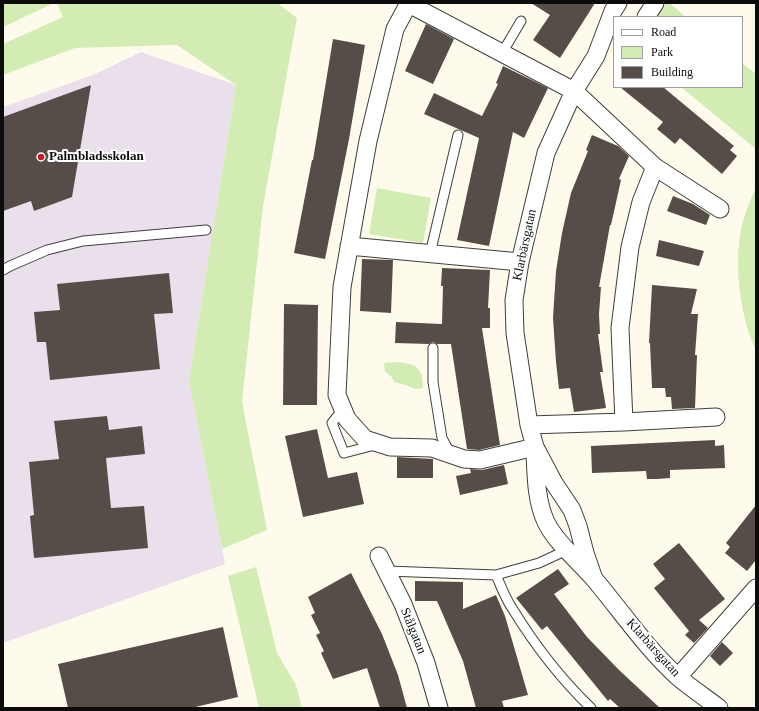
<!DOCTYPE html>
<html>
<head>
<meta charset="utf-8">
<style>
  body { margin:0 }
  #map { position:relative; width:759px; height:711px; overflow:hidden; background:#fffbec; font-family:"Times New Roman",serif }
  canvas { display:block }
  .frame { position:absolute; inset:0; border:4px solid #0c0c0c; pointer-events:none }
  .legend { position:absolute; left:613px; top:16px; width:130px; height:72px; box-sizing:border-box; background:#fff; border:1px solid #9e9e9e; margin:0; padding:5px 7px; list-style:none; font-size:12px; color:#0c0c0c }
  .legend li { display:flex; align-items:center; gap:8px; height:20px }
  .legend b { width:20px; border:1px solid #9e9e9e }
</style>
</head>
<body>
<div id="map">
<canvas width="759" height="711"></canvas>
<div class="frame"></div>
<ul class="legend">
<li><b style="height:5px;background:#fff"></b>Road</li>
<li><b style="height:11px;background:#d2ecb3"></b>Park</li>
<li><b style="height:11px;background:#564d48"></b>Building</li>
</ul>
</div>
<script>
const g = document.querySelector('canvas').getContext('2d');
g.lineJoin = 'round';
function fill(path, color) {
  g.fillStyle = color;
  g.fill(path, 'evenodd');
}
function strokePath(path, color, width, dash) {
  g.strokeStyle = color;
  g.lineWidth = width;
  g.lineCap = dash ? 'butt' : 'round';
  g.setLineDash(dash || []);
  g.stroke(path);
}
function label(font, color, halo, rows, align = 'center') {
  g.font = font + ' "Times New Roman",serif';
  g.lineWidth = 4;
  g.setLineDash([]);
  g.textBaseline = 'middle';
  g.strokeStyle = halo;
  g.fillStyle = color;
  for (const [text, x, y, turn = 0] of rows) {
    g.save();
    g.translate(x, y);
    g.rotate((+turn || 0) * Math.PI / 180);
    g.textAlign = isNaN(turn) ? turn : align;
    if (halo) g.strokeText(text, 0, 0);
    g.fillText(text, 0, 0);
    g.restore();
  }
}
fill(new Path2D(`
  M 141,52 L 236,85 L 189,380 L 225,564 L 3,643 L 3,107 L 93,75 Z`), '#eae0ec');
fill(new Path2D(`
  M 3,3 L 54,3 L 3,27 Z
  M 57,3 L 277,3 L 297,18 L 263,206 L 242,402 L 267,530 L 222,549 L 189,380 L 236,85 L 177,45 L 75,48 L 3,75 L 3,44 L 63,17 Z
  M 667,3 L 669,3 L 686,17 L 656,17 Z
  M 742,63 L 756,74 L 756,149 L 681,87 L 742,87 Z
  M 756,187 L 756,350 C 739,315 732,255 744,218 C 747,207 752,197 756,187 Z
  M 377,188 L 431,198 L 423,243 L 369,234 Z
  M 398,362 C 417,364 423,368 423,388 L 415,389 L 406,385 L 394,382 L 391,376 L 385,372 L 384,363 Z
  M 256,567 L 277,653 L 296,685 L 302,708 L 259,708 L 228,576 Z`), '#d2ecb3');
fill(new Path2D(`
  M 531,3 L 595,3 L 560,58 L 533,40 L 550,15 Z
  M 426,24 L 454,39 L 433,84 L 405,71 Z
  M 333,39 L 365,45 L 349,139 L 325,259 L 294,253 L 312,160 L 313,160 Z
  M 503,66 L 548,88 L 524,138 L 513,132 L 489,246 L 457,240 L 479,138 L 424,114 L 434,93 L 482,116 L 498,84 L 496,83 Z
  M 91,85 L 72,197 L 34,211 L 31,201 L 3,211 L 3,117 Z
  M 620,87 L 663,87 L 734,146 L 730,150 L 737,156 L 722,174 L 680,138 L 675,144 L 657,129 L 663,122 Z
  M 592,135 L 618,146 L 629,156 L 619,179 L 621,180 L 611,225 L 610,225 L 599,287 L 601,287 L 599,314 L 600,334 L 598,334 L 603,372 L 600,372 L 606,408 L 574,412 L 570,388 L 559,389 L 556,362 L 553,318 L 556,271 L 562,233 L 571,193 L 588,151 L 586,150 Z
  M 673,196 L 693,204 L 710,215 L 706,225 L 667,211 Z
  M 659,240 L 704,251 L 699,266 L 656,256 Z
  M 362,259 L 393,260 L 391,313 L 360,311 Z
  M 442,268 L 490,270 L 488,308 L 490,308 L 490,328 L 482,328 L 500,445 L 479,450 L 467,449 L 451,344 L 437,344 L 433,342 L 429,344 L 395,343 L 396,322 L 442,324 L 443,286 L 441,286 Z
  M 169,273 L 173,313 L 154,314 L 160,369 L 50,380 L 46,342 L 37,342 L 34,312 L 60,310 L 57,284 Z
  M 652,285 L 697,289 L 691,314 L 698,314 L 695,355 L 697,355 L 695,408 L 672,409 L 671,397 L 666,397 L 665,388 L 652,388 L 650,343 L 649,343 Z
  M 284,304 L 318,305 L 317,405 L 283,405 Z
  M 107,416 L 109,430 L 142,426 L 145,454 L 106,458 L 111,508 L 144,506 L 148,548 L 34,558 L 30,516 L 34,515 L 29,462 L 59,459 L 54,421 Z
  M 317,429 L 328,478 L 357,472 L 364,504 L 303,517 L 285,436 Z
  M 715,440 L 715,446 L 724,445 L 725,468 L 670,470 L 670,478 L 657,479 L 647,479 L 646,471 L 592,473 L 591,446 Z
  M 397,457 L 433,459 L 433,478 L 397,478 Z
  M 504,465 L 508,484 L 460,495 L 456,476 L 471,473 L 470,469 L 482,470 Z
  M 756,505 L 756,560 L 747,571 L 725,553 L 730,547 L 726,543 Z
  M 679,543 L 725,599 L 699,620 L 708,628 L 694,643 L 685,635 L 689,631 L 654,588 L 665,579 L 653,564 Z
  M 558,569 L 569,584 L 554,594 L 587,637 L 619,670 L 660,708 L 620,708 L 610,699 L 608,701 L 547,626 L 542,630 L 516,598 Z
  M 351,573 L 382,634 L 398,675 L 407,708 L 380,708 L 367,668 L 333,679 L 321,653 L 324,651 L 316,635 L 320,633 L 311,615 L 315,613 L 308,597 Z
  M 415,581 L 463,582 L 463,609 L 496,595 L 505,616 L 528,695 L 502,701 L 504,708 L 476,708 L 463,661 L 437,601 L 415,601 Z
  M 223,627 L 238,697 L 191,708 L 68,708 L 58,664 Z
  M 722,642 L 733,653 L 720,666 L 710,656 Z`), '#564d48');
const service = new Path2D(`
  M 502,53 L 521,21
  M 430,254 L 458,135
  M 3,270 L 10,266 L 47,250 L 83,241 L 206,230
  M 433,348 L 433,382 L 442,438 L 450,453
  M 343,409 L 332,423 L 344,453 L 375,445
  M 387,571 L 496,575 L 539,563 L 567,550
  M 496,575 C 501,586 505,598 512,608 C 534,644 561,679 591,708`);
const minor = new Path2D(`
  M 409,3 L 395,29 L 368,141 L 342,287 L 337,395 L 347,419 L 365,439 L 390,447 L 432,448 L 464,459 L 480,460 L 535,447
  M 409,4 L 574,91 L 655,167 L 720,209
  M 646,17 L 655,3
  M 349,246 L 520,262
  M 624,422 L 620,328 L 630,247 L 641,202 L 655,167
  M 529,425 L 624,422 L 716,417
  M 535,453 C 536,475 536,501 546,522 C 556,543 580,562 595,580 C 622,612 646,648 678,677 C 691,688 706,698 719,708
  M 379,556 L 403,604 L 426,663 L 439,708
  M 594,579 L 585,553 L 578,526 L 572,510 L 554,483 L 535,447 L 529,425 L 515,333 L 514,300 L 520,262 L 546,153 L 574,91 L 596,56 L 613,11 L 618,3
  M 678,677 L 756,588`);
strokePath(service, '#3f3f3f', 11);
strokePath(minor, '#3f3f3f', 19);
strokePath(service, '#fff', 9);
strokePath(minor, '#fff', 17);
for (const [x, y, r, color] of [
  [41,157,4,"#c71a28"]
]) {
  const dot = new Path2D();
  dot.arc(x, y, r, 0, 2 * Math.PI);
  g.fillStyle = color;
  g.fill(dot);
  strokePath(dot, '#fff', 1.5);
}
label('bold 13px', '#0c0c0c', '#fff', [
  ["Palmbladsskolan",49,157]
], 'left');
label('13px', '#0c0c0c', '#fff', [
  ["Klarbärsgatan",525,245,-78],
  ["Stålgatan",413,631,68],
  ["Klarbärsgatan",653,648,48]
]);
</script>
</body>
</html>
